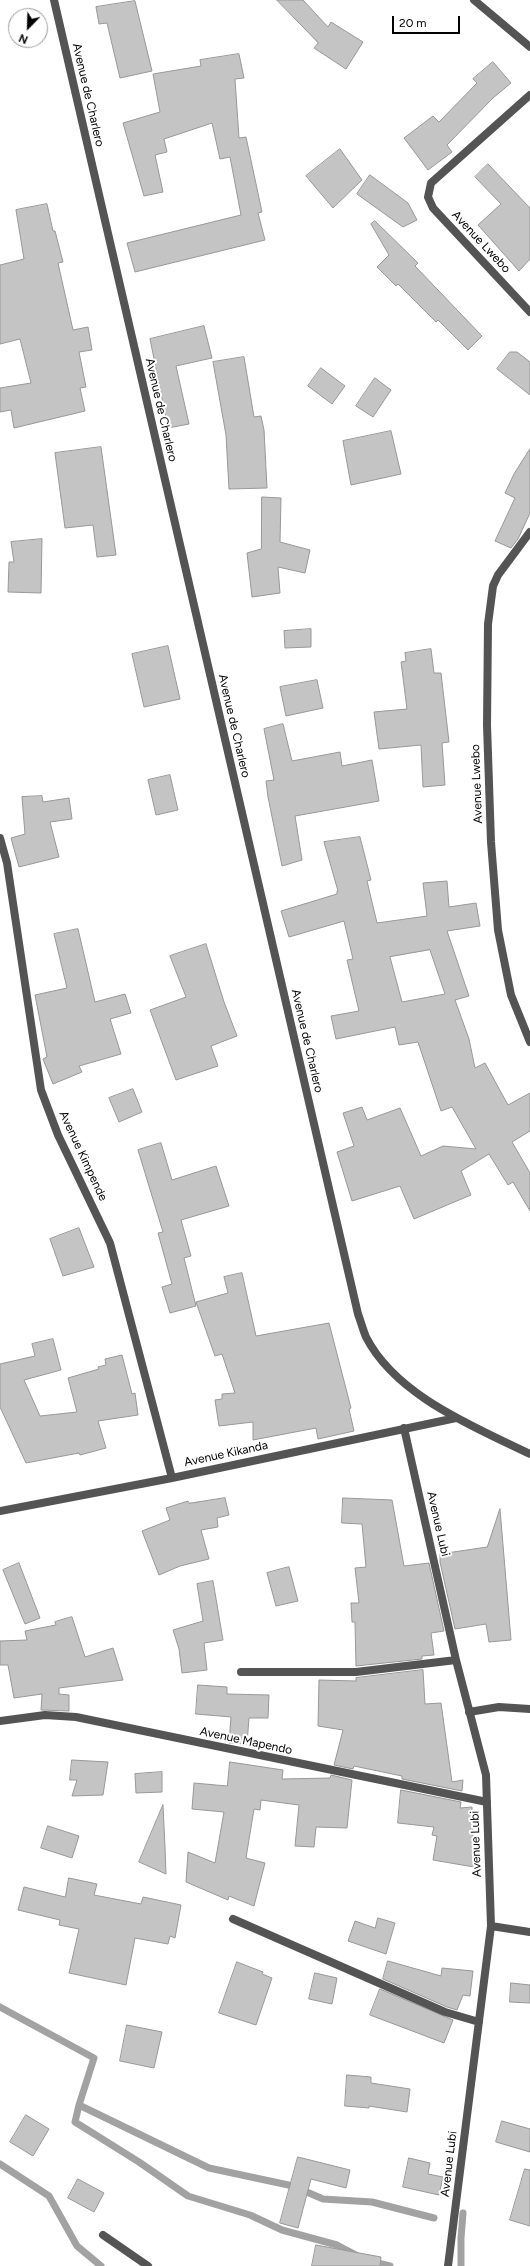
<!DOCTYPE html>
<html>
<head>
<meta charset="utf-8">
<style>
  body { margin:0 }
  #map { position:relative; width:530px; height:2266px; overflow:hidden; background:#fff; font-family:Figtree,sans-serif }
  canvas { display:block }
  .north { position:absolute; left:8px; top:8px; width:40px; height:40px; box-sizing:border-box; background:#fff; border:1px solid #999; border-radius:50%; rotate:203deg; font-size:11px; font-weight:700; line-height:16px; text-align:center; color:#000 }
  .north::after { content:''; display:block; margin:auto; width:14px; height:18px; background:#000; clip-path:polygon(50% 0,100% 100%,50% 72%,0 100%) }
  .scale { position:absolute; left:392px; top:16px; width:68px; height:18px; box-sizing:border-box; border:2px solid #000; border-top:0; padding-left:5px; font-size:12px; line-height:14px; white-space:nowrap; color:#000; -webkit-text-stroke:3px #fff; paint-order:stroke }
</style>
</head>
<body>
<div id="map">
<canvas width="530" height="2266"></canvas>
<div class="north">N</div>
<div class="scale">20 m</div>
</div>
<script>
const g = document.querySelector('canvas').getContext('2d');
g.lineJoin = 'round';
function strokePath(path, color, width, dash) {
  g.strokeStyle = color;
  g.lineWidth = width;
  g.lineCap = dash ? 'butt' : 'round';
  g.setLineDash(dash || []);
  g.stroke(path);
}
function fill(path, color) {
  g.fillStyle = color;
  g.fill(path, 'evenodd');
}
function label(font, color, halo, rows, align = 'center') {
  g.font = font + ' Figtree,sans-serif';
  g.lineWidth = 4;
  g.setLineDash([]);
  g.textBaseline = 'middle';
  g.strokeStyle = halo;
  g.fillStyle = color;
  for (const [text, x, y, turn = 0] of rows) {
    g.save();
    g.translate(x, y);
    g.rotate((+turn || 0) * Math.PI / 180);
    g.textAlign = isNaN(turn) ? turn : align;
    if (halo) g.strokeText(text, 0, 0);
    g.fillText(text, 0, 0);
    g.restore();
  }
}
strokePath(new Path2D(`
  M 0,2007 L 94,2058 L 79,2105 L 209,2168 L 293,2186 L 323,2199 L 372,2202 L 434,2218
  M 79,2105 L 75,2122 L 139,2162 L 188,2196 L 250,2215 L 282,2230 L 337,2245 L 356,2255
  M 0,2164 L 49,2196 L 77,2246 L 101,2266
  M 373,2262 L 390,2266
  M 461,2266 L 461,2238 L 463,2213`), '#a2a2a2', 7);
const building = new Path2D(`
  M 277,0 L 303,0 L 328,27 L 331,22 L 363,42 L 346,69 L 314,48 L 318,43 Z
  M 135,1 L 152,71 L 120,78 L 107,23 L 99,24 L 96,7 Z
  M 239,54 L 244,78 L 235,79 L 239,138 L 246,137 L 262,212 L 258,213 L 265,240 L 135,272 L 127,243 L 241,215 L 230,157 L 220,159 L 212,123 L 164,139 L 167,152 L 155,155 L 163,192 L 144,196 L 123,123 L 160,112 L 153,74 L 201,66 L 200,60 Z
  M 493,62 L 511,83 L 493,98 L 447,145 L 452,152 L 428,170 L 404,138 L 433,116 L 439,122 L 477,83 L 473,79 Z
  M 340,149 L 362,180 L 333,208 L 306,176 Z
  M 488,164 L 530,208 L 530,259 L 519,271 L 478,225 L 501,204 L 475,177 Z
  M 370,175 L 408,203 L 417,220 L 403,227 L 357,194 Z
  M 47,204 L 53,231 L 55,231 L 63,262 L 58,263 L 73,330 L 88,327 L 92,350 L 79,352 L 86,387 L 80,388 L 85,411 L 14,428 L 11,410 L 0,412 L 0,388 L 31,383 L 20,339 L 0,344 L 0,265 L 24,259 L 16,210 Z
  M 375,221 L 418,263 L 415,266 L 482,336 L 468,350 L 438,320 L 436,322 L 398,284 L 396,286 L 377,267 L 389,255 L 371,224 Z
  M 204,326 L 212,358 L 176,366 L 189,424 L 168,428 L 150,339 Z
  M 510,352 L 517,352 L 530,362 L 530,395 L 497,369 Z
  M 244,357 L 254,417 L 261,416 L 264,430 L 267,488 L 229,489 L 226,435 L 213,362 Z
  M 321,368 L 345,386 L 332,404 L 308,386 Z
  M 375,378 L 391,390 L 373,417 L 356,406 Z
  M 391,431 L 401,474 L 351,485 L 343,441 Z
  M 101,447 L 116,555 L 97,557 L 93,525 L 65,528 L 55,453 Z
  M 530,449 L 530,513 L 518,539 L 511,548 L 495,541 L 515,498 L 505,493 L 514,474 Z
  M 262,497 L 281,498 L 280,542 L 310,550 L 305,573 L 278,567 L 280,593 L 252,597 L 247,553 L 261,549 Z
  M 42,539 L 41,593 L 8,592 L 9,562 L 14,562 L 11,542 Z
  M 311,629 L 311,647 L 285,648 L 284,631 Z
  M 168,646 L 180,699 L 144,707 L 132,654 Z
  M 431,649 L 434,673 L 441,673 L 449,742 L 442,743 L 445,785 L 423,787 L 421,745 L 379,749 L 374,712 L 407,709 L 401,662 L 406,661 L 405,653 Z
  M 317,680 L 323,708 L 286,716 L 280,687 Z
  M 283,724 L 292,761 L 340,752 L 342,766 L 372,760 L 379,801 L 295,816 L 302,860 L 282,866 L 268,797 L 266,781 L 274,780 L 264,729 Z
  M 170,775 L 178,810 L 156,815 L 148,780 Z
  M 42,796 L 43,802 L 69,798 L 72,819 L 50,822 L 59,857 L 19,867 L 11,838 L 25,834 L 22,797 Z
  M 360,837 L 371,880 L 367,881 L 377,923 L 427,916 L 423,883 L 447,881 L 449,907 L 476,903 L 480,926 L 447,931 L 469,996 L 455,1000 L 469,1039 L 475,1068 L 485,1063 L 508,1105 L 530,1093 L 530,1131 L 512,1142 L 530,1173 L 530,1211 L 513,1182 L 508,1185 L 489,1154 L 461,1171 L 471,1195 L 414,1219 L 400,1186 L 352,1201 L 337,1152 L 354,1146 L 343,1113 L 362,1107 L 367,1120 L 400,1108 L 421,1156 L 443,1146 L 476,1149 L 452,1107 L 441,1111 L 418,1042 L 399,1045 L 395,1027 L 336,1039 L 331,1016 L 359,1011 L 347,960 L 353,959 L 344,921 L 289,937 L 281,911 L 337,894 L 337,891 L 338,891 L 324,842 ZM 430,950 L 445,994 L 402,1002 L 390,957 Z
  M 78,929 L 95,1002 L 125,994 L 131,1013 L 110,1019 L 121,1054 L 79,1066 L 82,1072 L 53,1084 L 43,1059 L 47,1057 L 35,995 L 67,988 L 54,934 Z
  M 206,944 L 224,1002 L 237,1036 L 211,1046 L 218,1066 L 176,1080 L 150,1010 L 186,997 L 170,956 Z
  M 133,1089 L 142,1112 L 119,1122 L 109,1098 Z
  M 161,1143 L 172,1180 L 216,1166 L 229,1206 L 181,1220 L 191,1256 L 184,1258 L 196,1306 L 170,1313 L 162,1287 L 172,1284 L 158,1233 L 163,1232 L 138,1150 Z
  M 79,1228 L 94,1267 L 63,1276 L 50,1239 Z
  M 242,1273 L 256,1336 L 329,1323 L 351,1408 L 349,1409 L 354,1431 L 318,1439 L 316,1428 L 253,1440 L 253,1422 L 219,1426 L 215,1400 L 222,1399 L 222,1394 L 235,1393 L 222,1354 L 215,1356 L 196,1302 L 228,1293 L 224,1277 Z
  M 53,1339 L 61,1370 L 24,1380 L 40,1416 L 77,1412 L 68,1378 L 99,1369 L 98,1367 L 106,1365 L 105,1359 L 122,1355 L 132,1394 L 135,1393 L 138,1415 L 98,1421 L 106,1448 L 80,1455 L 79,1453 L 26,1463 L 0,1407 L 0,1364 L 35,1356 L 32,1344 Z
  M 225,1498 L 229,1515 L 217,1518 L 218,1527 L 201,1530 L 209,1559 L 180,1566 L 159,1575 L 142,1531 L 170,1520 L 166,1508 L 188,1501 L 189,1503 Z
  M 343,1498 L 392,1500 L 404,1566 L 429,1563 L 444,1631 L 431,1633 L 434,1655 L 422,1656 L 422,1659 L 356,1666 L 355,1622 L 352,1622 L 351,1603 L 359,1603 L 355,1568 L 366,1567 L 362,1524 L 342,1523 Z
  M 500,1509 L 511,1640 L 489,1642 L 486,1624 L 455,1629 L 440,1562 L 440,1554 L 487,1547 Z
  M 19,1563 L 40,1618 L 25,1624 L 3,1570 Z
  M 289,1567 L 298,1601 L 276,1606 L 267,1573 Z
  M 213,1581 L 223,1640 L 204,1643 L 207,1670 L 182,1673 L 179,1649 L 173,1630 L 203,1621 L 197,1584 Z
  M 72,1617 L 85,1657 L 113,1648 L 123,1680 L 59,1688 L 59,1694 L 69,1695 L 69,1711 L 41,1710 L 42,1694 L 14,1698 L 8,1665 L 0,1665 L 0,1641 L 27,1640 L 25,1631 L 56,1625 L 55,1622 Z
  M 423,1670 L 425,1704 L 441,1703 L 452,1782 L 463,1780 L 462,1791 L 402,1779 L 402,1776 L 354,1766 L 353,1769 L 334,1765 L 343,1730 L 318,1726 L 319,1680 L 356,1681 L 356,1678 Z
  M 198,1685 L 227,1687 L 227,1694 L 269,1695 L 268,1718 L 249,1718 L 247,1744 L 229,1743 L 231,1717 L 196,1714 Z
  M 72,1760 L 108,1762 L 103,1795 L 72,1796 L 77,1780 L 70,1780 Z
  M 230,1762 L 283,1770 L 282,1779 L 330,1778 L 331,1775 L 352,1780 L 347,1828 L 316,1827 L 314,1847 L 295,1846 L 299,1805 L 261,1800 L 260,1810 L 254,1809 L 246,1858 L 265,1863 L 254,1906 L 229,1896 L 228,1900 L 186,1882 L 188,1852 L 215,1863 L 224,1812 L 192,1809 L 194,1783 L 227,1786 Z
  M 162,1772 L 162,1792 L 136,1793 L 135,1774 Z
  M 401,1790 L 461,1802 L 460,1808 L 472,1807 L 474,1867 L 433,1860 L 437,1836 L 432,1835 L 434,1827 L 398,1823 Z
  M 163,1805 L 165,1847 L 166,1874 L 139,1862 Z
  M 48,1826 L 79,1836 L 72,1858 L 41,1848 Z
  M 69,1878 L 97,1884 L 94,1895 L 141,1904 L 143,1897 L 181,1905 L 175,1938 L 170,1936 L 168,1944 L 135,1938 L 126,1985 L 69,1973 L 79,1929 L 59,1925 L 60,1920 L 18,1910 L 24,1887 L 65,1897 Z
  M 378,1918 L 395,1923 L 386,1954 L 348,1941 L 355,1921 L 375,1928 Z
  M 388,1961 L 441,1976 L 442,1968 L 473,1971 L 470,1996 L 463,1995 L 457,2010 L 447,2007 L 383,1979 Z
  M 237,1962 L 263,1972 L 262,1974 L 272,1978 L 256,2025 L 219,2013 Z
  M 315,1973 L 337,1978 L 332,2004 L 309,1999 Z
  M 511,1983 L 530,1985 L 530,2003 L 510,2002 Z
  M 380,1989 L 453,2020 L 444,2043 L 370,2015 Z
  M 127,2025 L 162,2032 L 154,2068 L 120,2061 Z
  M 347,2075 L 371,2077 L 371,2083 L 410,2089 L 407,2112 L 369,2106 L 369,2108 L 345,2106 Z
  M 26,2115 L 49,2129 L 33,2156 L 10,2142 Z
  M 502,2121 L 530,2129 L 530,2152 L 496,2142 Z
  M 298,2157 L 350,2170 L 346,2188 L 311,2179 L 298,2228 L 280,2223 Z
  M 409,2158 L 430,2163 L 428,2174 L 443,2177 L 439,2195 L 403,2187 Z
  M 525,2169 L 530,2170 L 530,2226 L 510,2220 Z
  M 78,2179 L 104,2193 L 94,2212 L 68,2198 Z
  M 316,2245 L 381,2257 L 380,2266 L 312,2266 Z`);
fill(building, '#c4c4c4');
strokePath(building, '#989898', 1);
strokePath(new Path2D(`
  M 54,0 L 358,1314 C 361,1322 363,1330 366,1337 C 396,1396 475,1427 530,1454
  M 474,0 L 530,47
  M 530,95 L 431,183 L 428,197 L 433,208 L 530,312
  M 530,532 L 498,575 L 493,586 L 488,624 L 487,725 L 491,842 L 498,930 L 511,995 L 530,1042
  M 0,838 L 7,863 L 41,1090 L 58,1135 L 110,1243 L 172,1478
  M 404,1428 L 456,1660 L 486,1775 L 491,1926 L 448,2266
  M 0,1511 L 172,1478 L 456,1418
  M 241,1672 L 356,1672 L 456,1660
  M 469,1712 L 499,1707 L 530,1709
  M 0,1721 L 45,1715 L 76,1717 L 487,1802
  M 233,1919 L 445,2012 L 479,2022
  M 491,1926 L 530,1932
  M 103,2235 L 148,2266`), '#545454', 8);
label('12px', '#000', '#fff', [
  ["Avenue de Charlero",88,95,77],
  ["Avenue Lwebo",481,242,47],
  ["Avenue de Charlero",161,410,77],
  ["Avenue de Charlero",234,726,77],
  ["Avenue Lwebo",477,784,-92],
  ["Avenue de Charlero",307,1041,77],
  ["Avenue Kimpende",83,1156,65],
  ["Avenue Kikanda",226,1454,-12],
  ["Avenue Lubi",438,1524,77],
  ["Avenue Mapendo",246,1741,12],
  ["Avenue Lubi",476,1844,-92],
  ["Avenue Lubi",449,2164,-83]
]);
</script>
</body>
</html>
